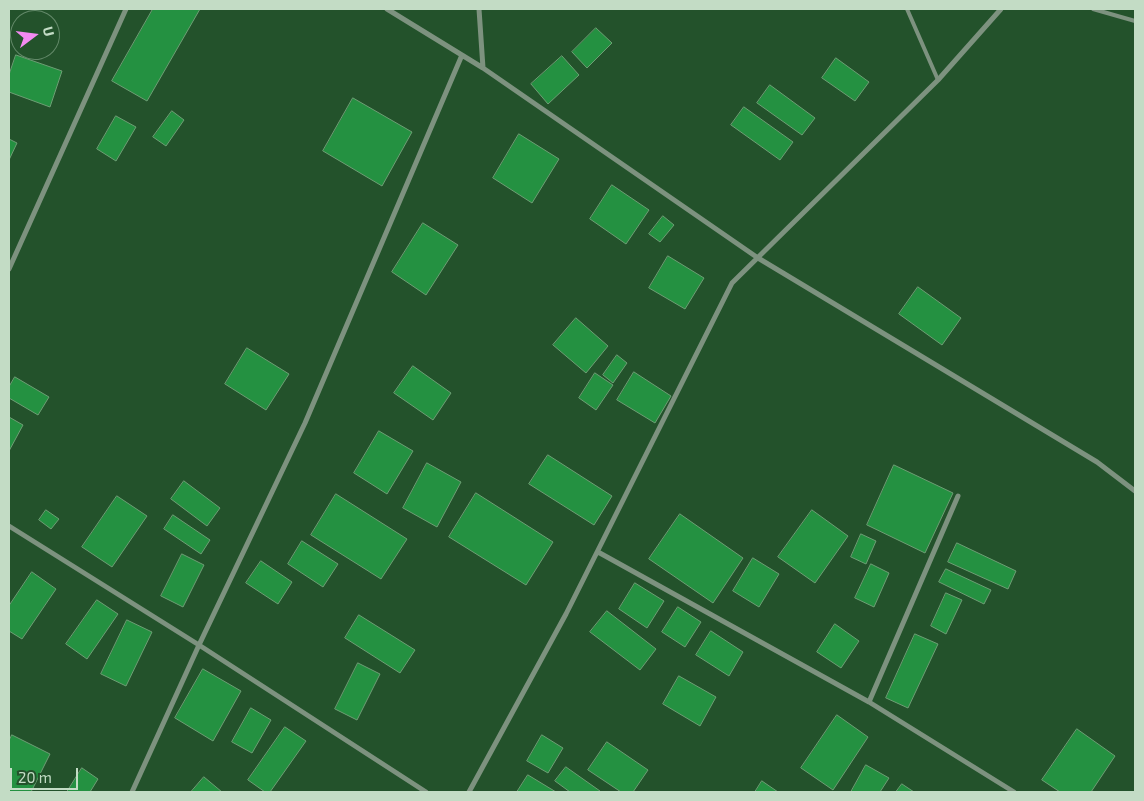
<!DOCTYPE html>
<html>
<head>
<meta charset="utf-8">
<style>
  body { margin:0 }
  #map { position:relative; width:1144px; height:801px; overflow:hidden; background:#23522b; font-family:"Exo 2",sans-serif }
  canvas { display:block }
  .frame { position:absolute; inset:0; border:10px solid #c3dcc5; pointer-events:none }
  .north { position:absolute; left:10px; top:10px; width:50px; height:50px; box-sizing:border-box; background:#23522b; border:1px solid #638969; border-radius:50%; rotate:75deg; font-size:14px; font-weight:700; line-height:20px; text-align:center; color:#c3dcc5 }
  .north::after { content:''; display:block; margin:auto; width:18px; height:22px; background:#f38af1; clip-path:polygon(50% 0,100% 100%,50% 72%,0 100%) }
  .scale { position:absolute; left:10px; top:768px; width:68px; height:22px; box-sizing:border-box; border:2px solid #c3dcc5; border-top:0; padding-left:6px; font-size:15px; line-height:18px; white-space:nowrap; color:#c3dcc5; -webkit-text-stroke:4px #23522b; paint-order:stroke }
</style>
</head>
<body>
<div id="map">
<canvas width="1144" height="801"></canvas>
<div class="frame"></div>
<div class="north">U</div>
<div class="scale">20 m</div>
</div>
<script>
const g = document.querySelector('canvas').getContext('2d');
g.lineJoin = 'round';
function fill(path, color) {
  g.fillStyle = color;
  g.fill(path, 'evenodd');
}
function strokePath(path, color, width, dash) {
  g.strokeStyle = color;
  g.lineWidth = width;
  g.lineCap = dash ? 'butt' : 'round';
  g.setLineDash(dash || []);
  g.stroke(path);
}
const building = new Path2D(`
  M 153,9 L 200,9 L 147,101 L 112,81 Z
  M 596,28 L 612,43 L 587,68 L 572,52 Z
  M 16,55 L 62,71 L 50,107 L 9,92 L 9,75 Z
  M 562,56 L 579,75 L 548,104 L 531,84 Z
  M 836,58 L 869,82 L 855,101 L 822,78 Z
  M 770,85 L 815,118 L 802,135 L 757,103 Z
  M 353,98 L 412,132 L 382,186 L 323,151 Z
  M 744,107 L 793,142 L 780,160 L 731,125 Z
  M 172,111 L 184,120 L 166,146 L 153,137 Z
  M 116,116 L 136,127 L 116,161 L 97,149 Z
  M 519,134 L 559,159 L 532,203 L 493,178 Z
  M 9,139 L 17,143 L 9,160 Z
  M 612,185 L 649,210 L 626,244 L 590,219 Z
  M 663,216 L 674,225 L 660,242 L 649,234 Z
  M 423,223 L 458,245 L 426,295 L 392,272 Z
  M 668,256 L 704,278 L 685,309 L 649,288 Z
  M 918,287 L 961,318 L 942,345 L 899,314 Z
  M 576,318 L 608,346 L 586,373 L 553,345 Z
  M 247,348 L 289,374 L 266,410 L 225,384 Z
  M 617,355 L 627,363 L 613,383 L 603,375 Z
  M 413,366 L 451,393 L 433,420 L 394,393 Z
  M 634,372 L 671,396 L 655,423 L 617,400 Z
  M 595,373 L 613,385 L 596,410 L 579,398 Z
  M 15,377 L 49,397 L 38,415 L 9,398 L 9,387 Z
  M 9,417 L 23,425 L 9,451 Z
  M 379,431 L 413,451 L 387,494 L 354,473 Z
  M 548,455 L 612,496 L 594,525 L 529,484 Z
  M 427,463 L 461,482 L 437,527 L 403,508 Z
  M 894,465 L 953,493 L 925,553 L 867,525 Z
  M 184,481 L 220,508 L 207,526 L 171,499 Z
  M 476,493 L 553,542 L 526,585 L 449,537 Z
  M 336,494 L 407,539 L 381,579 L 311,535 Z
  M 117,496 L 147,516 L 112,567 L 82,547 Z
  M 46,510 L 59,519 L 51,529 L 39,520 Z
  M 812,510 L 848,536 L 815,583 L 778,557 Z
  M 680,514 L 743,558 L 713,603 L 649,559 Z
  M 173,515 L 210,540 L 201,554 L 164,529 Z
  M 861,534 L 876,541 L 866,564 L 851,557 Z
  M 302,541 L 338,564 L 323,587 L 288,564 Z
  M 957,543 L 1016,571 L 1008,589 L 948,562 Z
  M 182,554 L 204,565 L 183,607 L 161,596 Z
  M 753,558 L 779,574 L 759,607 L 733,591 Z
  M 261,561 L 292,582 L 278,604 L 246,583 Z
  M 871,564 L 889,573 L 874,607 L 855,598 Z
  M 946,569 L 991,590 L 984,604 L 939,582 Z
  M 32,572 L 56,589 L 22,639 L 9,631 L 9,606 Z
  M 635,583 L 664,601 L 647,628 L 619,609 Z
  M 946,593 L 962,600 L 946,634 L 931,626 Z
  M 97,600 L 118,614 L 87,659 L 66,644 Z
  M 678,607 L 701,622 L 685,647 L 662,632 Z
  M 607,611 L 656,649 L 640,670 L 590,632 Z
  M 359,615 L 415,650 L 400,673 L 345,638 Z
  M 127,620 L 152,632 L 126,686 L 101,674 Z
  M 835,624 L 859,641 L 841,668 L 817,652 Z
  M 711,631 L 743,652 L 729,676 L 696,655 Z
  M 915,634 L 938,644 L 908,708 L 886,698 Z
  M 358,663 L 380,674 L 357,720 L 335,709 Z
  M 203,669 L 241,691 L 213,741 L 175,718 Z
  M 679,676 L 716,697 L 700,726 L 663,704 Z
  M 251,708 L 271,720 L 252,753 L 232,742 Z
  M 837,715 L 868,737 L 833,790 L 801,768 Z
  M 285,727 L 306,741 L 270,792 L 265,792 L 248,780 Z
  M 1077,729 L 1115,756 L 1091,792 L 1060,792 L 1042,780 Z
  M 12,735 L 50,754 L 31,792 L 9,792 L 9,741 Z
  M 542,735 L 563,748 L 548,773 L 527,761 Z
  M 607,742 L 648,770 L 633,792 L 621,792 L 588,770 Z
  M 866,765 L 889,778 L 880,792 L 851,792 Z
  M 566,767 L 600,791 L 599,792 L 570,792 L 555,781 Z
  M 82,768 L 98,779 L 90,792 L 67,792 Z
  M 528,775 L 556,792 L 517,792 Z
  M 204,777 L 222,792 L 191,792 Z
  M 762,781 L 778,792 L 755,792 Z
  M 902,784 L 914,792 L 896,792 Z`);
fill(building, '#249141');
strokePath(building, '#6d9e74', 1);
strokePath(new Path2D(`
  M 907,9 L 938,80
  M 1093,9 L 1135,21`), '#7d927f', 4);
strokePath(new Path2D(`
  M 387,9 L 483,68 L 758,258 L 1097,462 L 1135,491
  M 479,9 L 483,68
  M 9,269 L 126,9
  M 9,526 L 199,645 L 426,792
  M 598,552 L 869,702 L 1014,792
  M 869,702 L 958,496
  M 132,792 L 199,645 L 305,423 L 462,55
  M 469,792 L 566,614 L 732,283 L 938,80 L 1001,9`), '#7d927f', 5);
</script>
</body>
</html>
